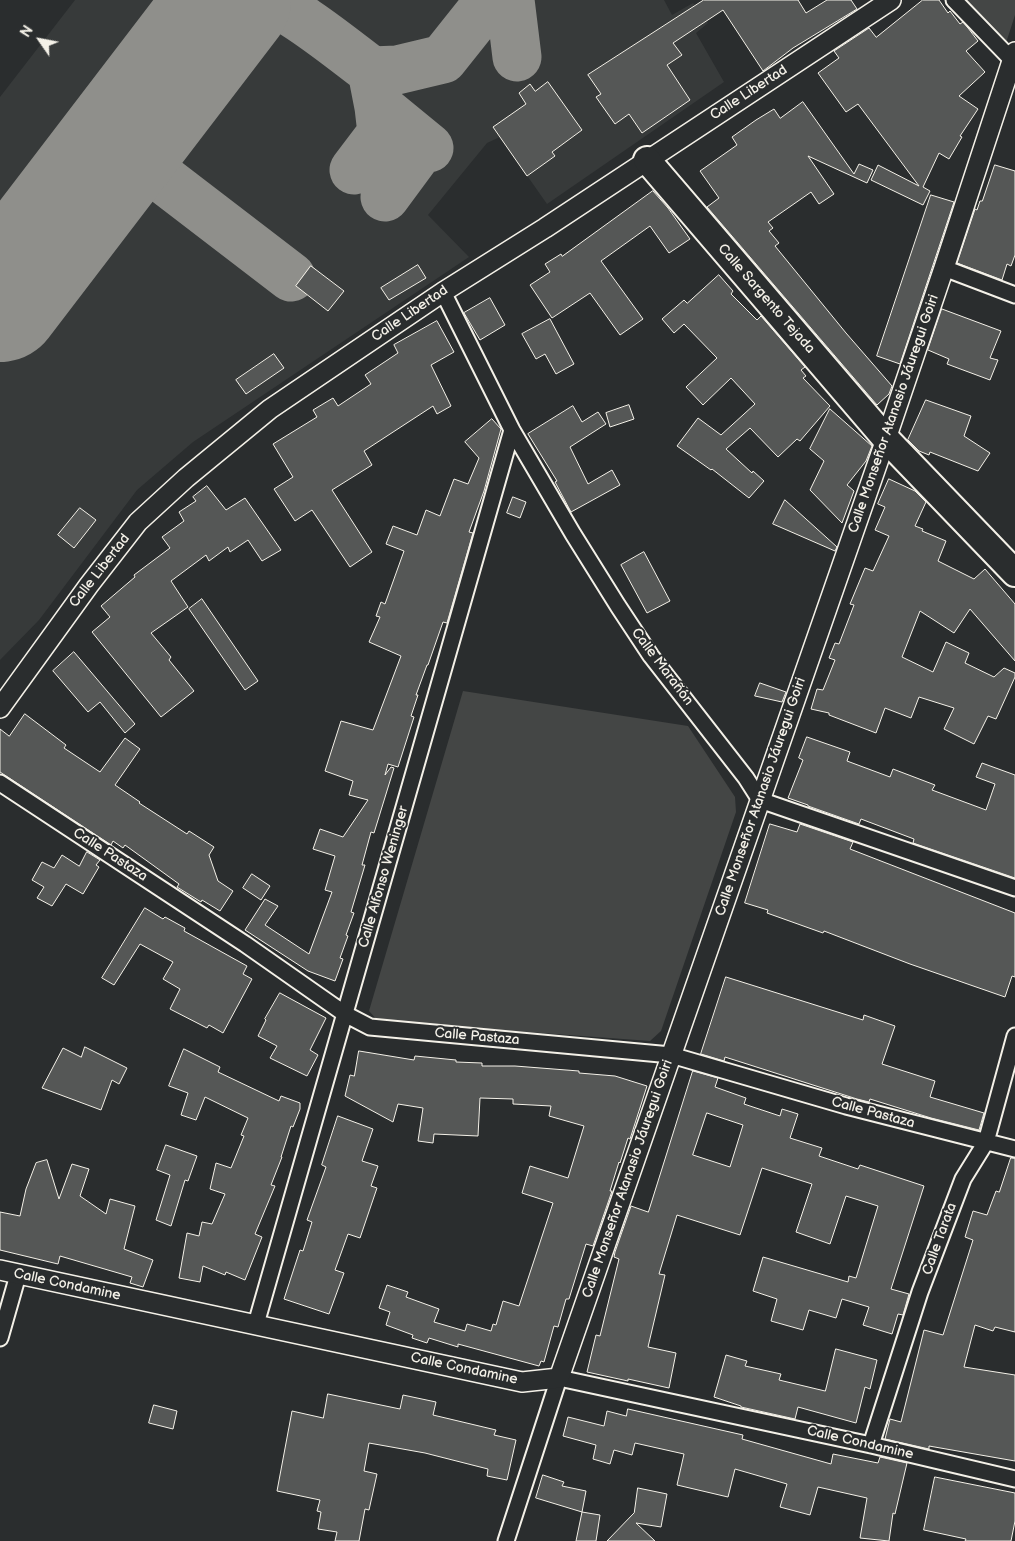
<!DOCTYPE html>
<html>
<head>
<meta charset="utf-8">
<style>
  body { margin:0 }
  #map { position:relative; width:1015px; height:1541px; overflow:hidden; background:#2a2d2e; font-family:"Balsamiq Sans",sans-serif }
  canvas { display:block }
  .north { position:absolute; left:15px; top:15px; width:50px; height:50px; -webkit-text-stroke:4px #2a2d2e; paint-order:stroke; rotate:303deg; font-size:14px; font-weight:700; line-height:20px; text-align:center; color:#f4f1e8 }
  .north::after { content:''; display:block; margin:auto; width:18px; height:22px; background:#f4f1e8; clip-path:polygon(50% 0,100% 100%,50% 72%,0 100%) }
</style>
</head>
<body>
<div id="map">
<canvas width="1015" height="1541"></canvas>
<div class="north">N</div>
</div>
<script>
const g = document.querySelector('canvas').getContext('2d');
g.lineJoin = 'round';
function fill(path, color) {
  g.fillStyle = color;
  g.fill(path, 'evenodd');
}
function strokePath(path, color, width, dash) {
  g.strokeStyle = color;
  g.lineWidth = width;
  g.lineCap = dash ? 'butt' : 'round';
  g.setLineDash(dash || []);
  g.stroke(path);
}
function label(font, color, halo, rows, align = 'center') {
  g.font = font + ' "Balsamiq Sans",sans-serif';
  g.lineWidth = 4;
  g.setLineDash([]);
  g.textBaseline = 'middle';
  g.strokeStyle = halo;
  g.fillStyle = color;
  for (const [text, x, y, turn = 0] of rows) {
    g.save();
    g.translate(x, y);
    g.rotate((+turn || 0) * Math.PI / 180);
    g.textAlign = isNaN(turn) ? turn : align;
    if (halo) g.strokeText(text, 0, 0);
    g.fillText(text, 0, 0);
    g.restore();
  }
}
fill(new Path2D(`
  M 75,0 L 664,0 L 672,15 L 693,3 L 708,23 L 696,33 L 724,82 L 547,204 L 500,137 L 487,143 L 428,215 L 469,257 L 193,442 L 137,490 L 39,620 L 0,660 L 0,97 Z`), '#373a3a');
fill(new Path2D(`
  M 965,0 L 1015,0 L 1015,15 L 1006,43 Z
  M 463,691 L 688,726 L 735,797 L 736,812 L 661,1031 L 650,1041 L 378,1021 L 369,1011 Z`), '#444645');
strokePath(new Path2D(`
  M 510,0 L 517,57
  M 218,16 C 233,8 247,0 265,2 C 288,3 351,56 372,71 L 379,107 L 429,148
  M 372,71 L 397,70 L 443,59 L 490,0
  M 141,162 L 141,118
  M 354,170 L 382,133 L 379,107
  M 103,172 L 141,162 L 291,277
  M 385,197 L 416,155 L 410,133`), '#8f8f8b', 49);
strokePath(new Path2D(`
  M 0,301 L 230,0`), '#8f8f8b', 122);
const building = new Path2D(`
  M 704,0 L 798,0 L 806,13 L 827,0 L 851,0 L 857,9 L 793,48 L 763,71 L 723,10 L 673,43 L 682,55 L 667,65 L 690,100 L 642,133 L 629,114 L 615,124 L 596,97 L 601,94 L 588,75 Z
  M 923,0 L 939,0 L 948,13 L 950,11 L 960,24 L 963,22 L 968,28 L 978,41 L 966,51 L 985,72 L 959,96 L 978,109 L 960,136 L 962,137 L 949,159 L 939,153 L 923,187 L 930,191 L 923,205 L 871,180 L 878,165 L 919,186 L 858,104 L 846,112 L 818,73 L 839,58 L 834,51 L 869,28 L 876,37 Z
  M 548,82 L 582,130 L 552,152 L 555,156 L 527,176 L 493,127 L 526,104 L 519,93 L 530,84 L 535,91 Z
  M 803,102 L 854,174 L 859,164 L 873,170 L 867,183 L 808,156 L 834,194 L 819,204 L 811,192 L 768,222 L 773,228 L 769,231 L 779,243 L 775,246 L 846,333 L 892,386 L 889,394 L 877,405 L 707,207 L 719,198 L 700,171 L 737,145 L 732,137 L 756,120 L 774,109 L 780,118 Z
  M 995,165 L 1015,171 L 1015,255 L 1011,266 L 1007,264 L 1002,280 L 957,263 L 975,209 L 977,210 L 980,201 L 982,201 Z
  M 653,191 L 668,208 L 690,239 L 669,253 L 650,226 L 601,261 L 643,319 L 620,335 L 590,293 L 552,318 L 530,285 L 550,272 L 545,264 L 561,254 L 562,256 Z
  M 931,195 L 954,202 L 900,364 L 877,356 Z
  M 418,265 L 426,278 L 389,300 L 381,288 Z
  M 311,266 L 344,291 L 328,311 L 296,286 Z
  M 719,275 L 733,291 L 731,294 L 757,320 L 761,316 L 805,367 L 801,370 L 806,376 L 803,378 L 830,406 L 800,441 L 797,439 L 778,457 L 750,428 L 726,449 L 752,473 L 753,471 L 764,481 L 749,498 L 712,469 L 711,470 L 677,446 L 698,418 L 721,435 L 755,404 L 731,378 L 703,405 L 686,387 L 717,358 L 684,324 L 674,333 L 662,319 L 684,300 L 687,303 Z
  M 490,298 L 505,325 L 480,340 L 464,313 Z
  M 942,309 L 1001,331 L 990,358 L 998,360 L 990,380 L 947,364 L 949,359 L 928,350 Z
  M 550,319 L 574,364 L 556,374 L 545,354 L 536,359 L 522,334 Z
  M 437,321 L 454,352 L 431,365 L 451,406 L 437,414 L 433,406 L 364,451 L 372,465 L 332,490 L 372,552 L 350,567 L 312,510 L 295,521 L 274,489 L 293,477 L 273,444 L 317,417 L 313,410 L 333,398 L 338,406 L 371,384 L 365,375 L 398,353 L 394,345 Z
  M 274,354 L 284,368 L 246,394 L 236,380 Z
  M 926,400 L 971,416 L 964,436 L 990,453 L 978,471 L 930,452 L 929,455 L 919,451 L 908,440 Z
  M 629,405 L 634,419 L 610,427 L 606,413 Z
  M 573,406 L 582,422 L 598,412 L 606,424 L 570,447 L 588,484 L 612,470 L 620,485 L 571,512 L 555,482 L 557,481 L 528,434 Z
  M 830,409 L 872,446 L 866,461 L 847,485 L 854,491 L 842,523 L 810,490 L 824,461 L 810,449 Z
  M 492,419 L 501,429 L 484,491 L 469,532 L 473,533 L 447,623 L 443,622 L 428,665 L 427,665 L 416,695 L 418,695 L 411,716 L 414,717 L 398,767 L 388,764 L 385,775 L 391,767 L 394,768 L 374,833 L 371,832 L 362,865 L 365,865 L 351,912 L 354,913 L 346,935 L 348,936 L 340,958 L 343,959 L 335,981 L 308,971 L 245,930 L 265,899 L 278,906 L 265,925 L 309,954 L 332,892 L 325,890 L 335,856 L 313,849 L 320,829 L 343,837 L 368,800 L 349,795 L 353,781 L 325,771 L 341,721 L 373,730 L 401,656 L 369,642 L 380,617 L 376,616 L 381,602 L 385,604 L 404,551 L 386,544 L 393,526 L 417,535 L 426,510 L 440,516 L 454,479 L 468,484 L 479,458 L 465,442 Z
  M 889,479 L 915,491 L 926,502 L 915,526 L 923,529 L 922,531 L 946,541 L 938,561 L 974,579 L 985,569 L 1015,604 L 1015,661 L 970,609 L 954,633 L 920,611 L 902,657 L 933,672 L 946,642 L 969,653 L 965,663 L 994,677 L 1004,668 L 1015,673 L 1015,677 L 996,719 L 988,716 L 974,744 L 944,729 L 954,708 L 919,697 L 911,718 L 885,708 L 876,733 L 829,715 L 829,713 L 811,709 L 817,689 L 823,690 L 835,660 L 829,658 L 835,643 L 839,644 L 854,605 L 850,604 L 865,568 L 873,571 L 889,536 L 875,530 L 885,507 L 878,504 Z
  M 207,486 L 226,510 L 245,498 L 281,550 L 262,561 L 248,540 L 230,552 L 228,547 L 209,561 L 206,555 L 171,581 L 188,607 L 151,633 L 171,657 L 169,660 L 194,691 L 161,717 L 92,632 L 110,617 L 101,606 L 135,577 L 134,575 L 170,548 L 162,537 L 184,521 L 179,512 L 196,501 L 193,497 Z
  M 513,497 L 526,502 L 520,518 L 507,513 Z
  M 785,500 L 837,547 L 835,551 L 773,524 Z
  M 80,508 L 96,520 L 74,548 L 58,535 Z
  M 644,552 L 670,601 L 647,613 L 621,565 Z
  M 202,599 L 258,681 L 245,690 L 189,609 Z
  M 74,652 L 135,724 L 125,733 L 100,702 L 88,712 L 53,671 Z
  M 760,683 L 786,692 L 782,702 L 755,696 Z
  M 25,714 L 66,745 L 64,748 L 100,772 L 125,738 L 140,749 L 115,785 L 140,802 L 139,803 L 187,834 L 189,831 L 214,847 L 209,855 L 218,881 L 233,891 L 220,911 L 202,900 L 201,902 L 177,887 L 179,884 L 125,845 L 123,848 L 113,841 L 111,845 L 0,772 L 0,729 L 9,736 Z
  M 807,737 L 850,752 L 847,761 L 890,777 L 893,769 L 935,785 L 932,790 L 986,810 L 995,784 L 976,777 L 982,763 L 1015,775 L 1015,878 L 913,843 L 914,839 L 861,819 L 859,824 L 808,806 L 808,805 L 788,798 L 803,760 L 799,758 Z
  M 770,824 L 797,832 L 800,824 L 853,842 L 850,849 L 1015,913 L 1015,977 L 1012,976 L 1005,997 L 910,964 L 824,931 L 823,933 L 767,913 L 768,910 L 745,903 Z
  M 87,852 L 100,860 L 96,865 L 99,867 L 83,894 L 66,884 L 52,906 L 37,898 L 44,887 L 32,880 L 42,862 L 54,868 L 62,855 L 79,866 Z
  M 252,874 L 270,886 L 261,900 L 243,888 Z
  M 145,908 L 163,919 L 165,917 L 185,928 L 184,931 L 247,966 L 243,974 L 252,979 L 223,1033 L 209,1025 L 207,1028 L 170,1009 L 180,989 L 163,979 L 173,962 L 140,944 L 114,985 L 102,978 Z
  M 726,977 L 863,1020 L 864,1015 L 895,1026 L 882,1064 L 935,1081 L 930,1097 L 984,1113 L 979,1130 L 931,1118 L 870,1099 L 869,1102 L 857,1099 L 725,1057 L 724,1061 L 701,1054 Z
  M 280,993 L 326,1018 L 310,1050 L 318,1055 L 307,1076 L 270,1058 L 277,1046 L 258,1036 L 266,1020 L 265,1019 Z
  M 85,1047 L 127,1068 L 119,1084 L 112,1080 L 101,1110 L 42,1088 L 63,1048 L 81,1057 Z
  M 184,1049 L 220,1067 L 218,1072 L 279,1101 L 281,1096 L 300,1103 L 300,1109 L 293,1127 L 291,1126 L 281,1157 L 282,1157 L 271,1185 L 275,1186 L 255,1234 L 262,1237 L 245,1280 L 226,1272 L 225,1275 L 203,1266 L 200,1282 L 179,1278 L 187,1233 L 199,1236 L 202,1222 L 212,1224 L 225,1194 L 210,1189 L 216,1163 L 231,1168 L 244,1136 L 241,1135 L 248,1118 L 205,1097 L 196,1120 L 181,1115 L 188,1093 L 169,1086 Z
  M 359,1051 L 414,1060 L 415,1056 L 456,1060 L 456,1062 L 482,1063 L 482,1066 L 515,1066 L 579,1071 L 579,1073 L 615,1076 L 647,1086 L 630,1139 L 628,1138 L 620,1163 L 619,1162 L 610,1191 L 612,1191 L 593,1246 L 586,1244 L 569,1299 L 566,1299 L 558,1327 L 554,1326 L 544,1362 L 541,1361 L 539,1366 L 458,1344 L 458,1347 L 429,1338 L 427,1343 L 412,1338 L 413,1335 L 386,1325 L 390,1312 L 379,1308 L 387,1285 L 408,1292 L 406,1297 L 439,1309 L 434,1322 L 465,1331 L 467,1324 L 491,1331 L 493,1324 L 496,1325 L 503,1301 L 519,1306 L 553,1203 L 522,1193 L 530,1166 L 568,1178 L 584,1126 L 549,1116 L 551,1106 L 513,1104 L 513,1099 L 480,1098 L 478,1136 L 434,1134 L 433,1143 L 418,1141 L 423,1108 L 398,1104 L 393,1122 L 345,1096 L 350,1075 L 354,1076 Z
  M 693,1071 L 718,1078 L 715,1087 L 746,1098 L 744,1104 L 780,1116 L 782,1109 L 798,1114 L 790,1138 L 822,1148 L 819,1156 L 858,1169 L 860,1165 L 924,1186 L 891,1289 L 909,1294 L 903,1315 L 898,1314 L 892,1334 L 863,1325 L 869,1307 L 842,1299 L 836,1318 L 809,1310 L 803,1330 L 771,1321 L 777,1299 L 753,1291 L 763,1257 L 848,1282 L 849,1276 L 856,1278 L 878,1206 L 846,1196 L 830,1244 L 796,1232 L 812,1184 L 762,1168 L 740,1235 L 677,1215 L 659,1274 L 665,1275 L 648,1347 L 676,1353 L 669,1388 L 628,1379 L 628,1381 L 587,1372 L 596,1335 L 600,1336 L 619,1259 L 614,1257 L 615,1252 L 631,1206 L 648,1212 ZM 707,1113 L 743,1125 L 730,1167 L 693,1155 Z
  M 338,1116 L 373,1129 L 362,1161 L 378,1166 L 371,1186 L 377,1188 L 360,1238 L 348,1234 L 335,1270 L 344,1273 L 329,1314 L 284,1299 L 300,1250 L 303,1251 L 312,1222 L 307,1220 L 326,1167 L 322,1165 Z
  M 166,1145 L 197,1156 L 188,1181 L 185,1180 L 171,1226 L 156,1220 L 170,1175 L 157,1170 Z
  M 1011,1158 L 1015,1158 L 1015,1332 L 995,1327 L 993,1331 L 975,1325 L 964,1367 L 1015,1375 L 1015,1461 L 929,1446 L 929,1449 L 885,1439 L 890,1419 L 901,1422 L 924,1330 L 943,1335 L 973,1240 L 965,1237 L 973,1211 L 987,1215 L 996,1191 L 999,1192 Z
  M 47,1160 L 59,1199 L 72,1164 L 89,1169 L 80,1196 L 106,1214 L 110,1199 L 135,1206 L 124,1249 L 153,1260 L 143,1287 L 130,1283 L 132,1277 L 60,1256 L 58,1264 L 0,1250 L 0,1212 L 20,1216 L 26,1189 L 36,1163 Z
  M 836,1349 L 877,1360 L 870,1389 L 865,1387 L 856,1423 L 798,1407 L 795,1419 L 741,1407 L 741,1406 L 714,1397 L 726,1355 L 747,1361 L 745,1366 L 781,1374 L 779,1380 L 825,1391 Z
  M 328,1394 L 400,1409 L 403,1395 L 436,1402 L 433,1415 L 496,1430 L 494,1435 L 516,1440 L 507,1480 L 487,1476 L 488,1469 L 425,1453 L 369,1443 L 364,1471 L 377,1474 L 369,1510 L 365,1509 L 359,1541 L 335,1541 L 337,1532 L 318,1529 L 321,1512 L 317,1511 L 320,1500 L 277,1491 L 292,1411 L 323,1418 Z
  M 154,1405 L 177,1411 L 173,1429 L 149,1423 Z
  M 628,1409 L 743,1435 L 742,1439 L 831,1464 L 833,1454 L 878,1463 L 880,1457 L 907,1463 L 895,1514 L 893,1513 L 889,1541 L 860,1538 L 867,1498 L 818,1487 L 810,1515 L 780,1507 L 787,1484 L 735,1469 L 728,1497 L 677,1485 L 684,1454 L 635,1443 L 632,1455 L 614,1450 L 610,1464 L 593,1459 L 596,1445 L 563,1436 L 568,1417 L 604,1426 L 607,1411 L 626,1416 Z
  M 543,1475 L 564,1482 L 562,1486 L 586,1491 L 582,1512 L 600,1515 L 596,1541 L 576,1541 L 582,1512 L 536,1498 Z
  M 935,1477 L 1015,1493 L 1015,1521 L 1011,1541 L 965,1541 L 966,1539 L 924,1530 Z
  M 638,1488 L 667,1494 L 661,1527 L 636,1523 L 655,1541 L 607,1541 L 634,1513 Z`);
fill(building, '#555756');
strokePath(building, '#f4f1e8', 1);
const minor = new Path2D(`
  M 954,0 L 1012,60
  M 944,268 L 1015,295
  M 443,292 L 512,430 L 573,534 L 618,606 L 651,656 L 746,778 L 760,800 L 1015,888
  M 0,783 L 245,944 L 345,1014 L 370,1027 L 671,1055 L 846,1106 L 1015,1149
  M 256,1324 L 512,430
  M 0,1338 L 18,1275
  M 871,1445 L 920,1292 L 963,1179 L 986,1142 L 1015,1036
  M 506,1541 L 559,1378 L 871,1445 L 1015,1479`);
const tertiary = new Path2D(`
  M 0,708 L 89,585 L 138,522 L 186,478 L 270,409 L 443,292 L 545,228 L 891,0
  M 0,1270 L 522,1382 L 559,1378 L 886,439 L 944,268 L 1015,52`);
const trunk = new Path2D(`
  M 647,160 L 886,439 L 1015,573`);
strokePath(minor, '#f4f1e8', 19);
strokePath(tertiary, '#f4f1e8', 22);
strokePath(trunk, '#f4f1e8', 30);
strokePath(minor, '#2a2d2e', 15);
strokePath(tertiary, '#2a2d2e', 19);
strokePath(trunk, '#2a2d2e', 26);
label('14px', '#f4f1e8', '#2a2d2e', [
  ["Calle Libertad",749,93,-33],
  ["Calle Sargento Tejada",766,299,49],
  ["Calle Libertad",410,314,-34],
  ["Calle Monseñor Atanasio Jáuregui Goiri",894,414,-71],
  ["Calle Libertad",100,571,-52],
  ["Calle Marañón",662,667,53],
  ["Calle Monseñor Atanasio Jáuregui Goiri",761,797,-71],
  ["Calle Pastaza",110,855,33],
  ["Calle Alfonso Weninger",384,877,-74],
  ["Calle Pastaza",477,1037,5],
  ["Calle Pastaza",873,1113,15],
  ["Calle Monseñor Atanasio Jáuregui Goiri",628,1179,-71],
  ["Calle Tarata",940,1239,-70],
  ["Calle Condamine",67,1285,12],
  ["Calle Condamine",464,1369,12],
  ["Calle Condamine",860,1443,13]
]);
</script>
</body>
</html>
